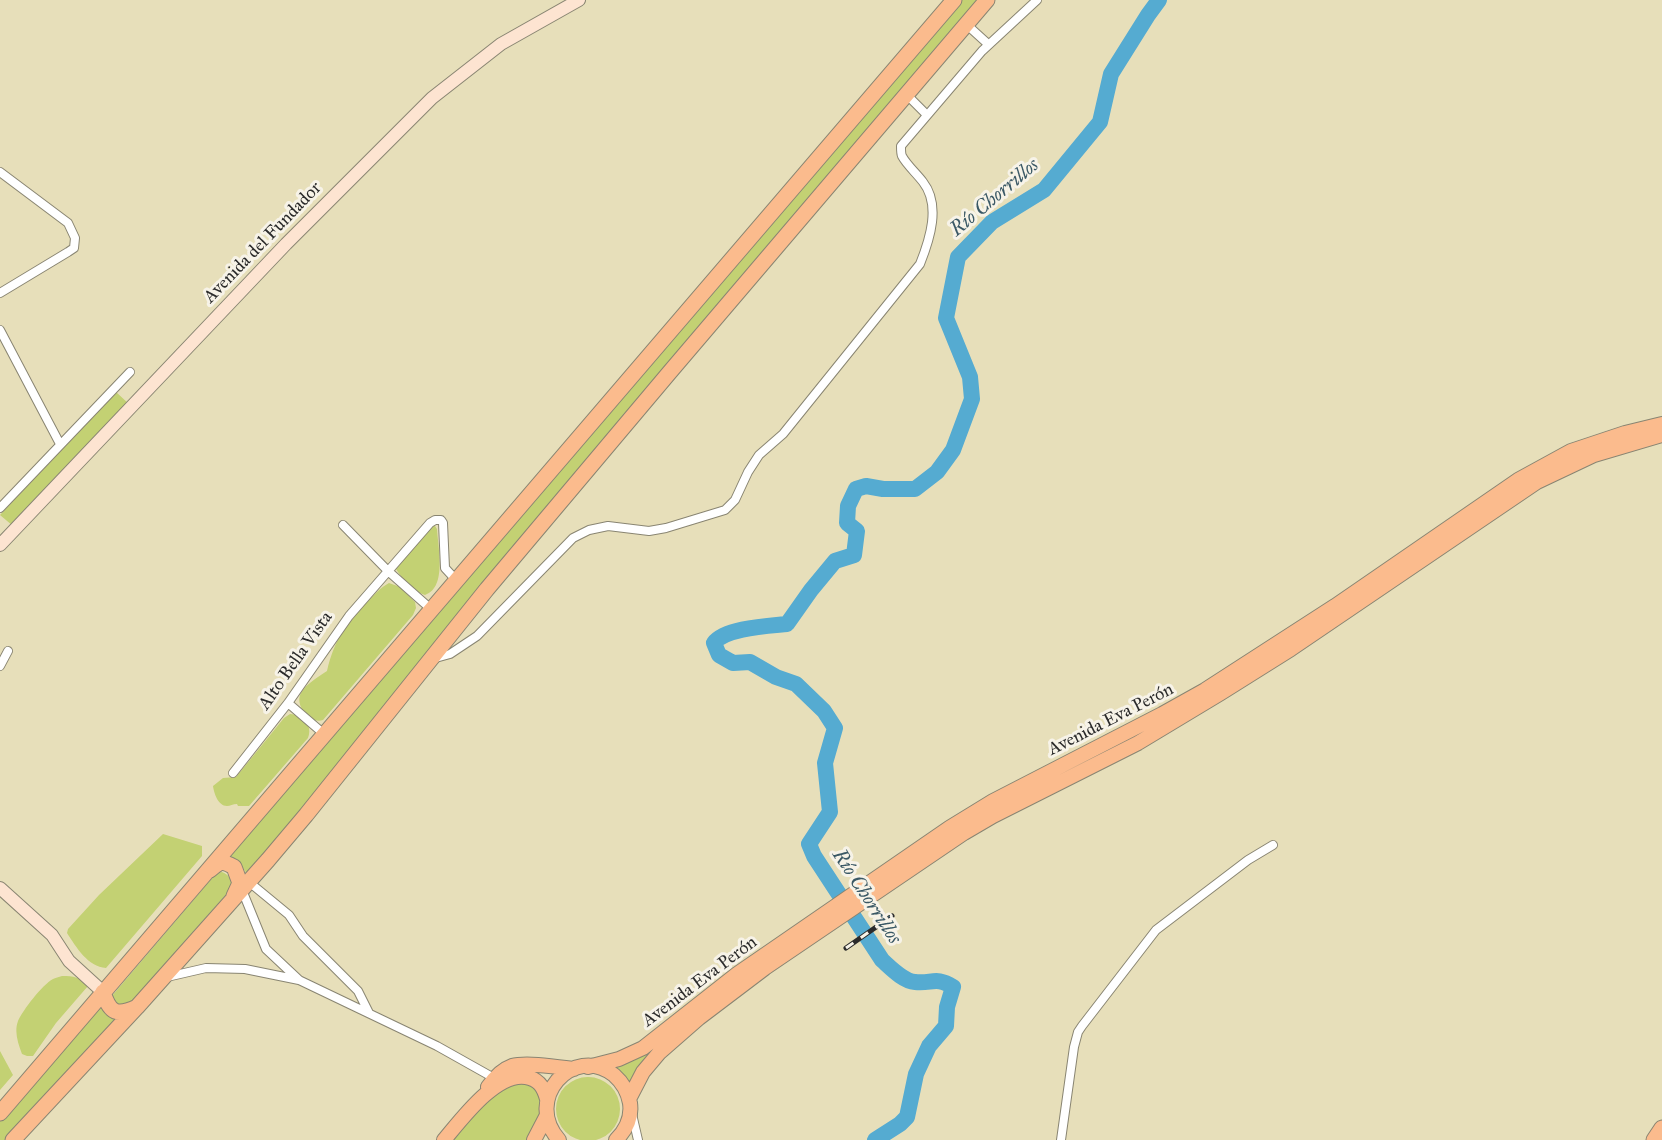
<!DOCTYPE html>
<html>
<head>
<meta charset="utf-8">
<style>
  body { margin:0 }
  canvas { display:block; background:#e7dfba }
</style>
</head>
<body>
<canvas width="1662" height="1140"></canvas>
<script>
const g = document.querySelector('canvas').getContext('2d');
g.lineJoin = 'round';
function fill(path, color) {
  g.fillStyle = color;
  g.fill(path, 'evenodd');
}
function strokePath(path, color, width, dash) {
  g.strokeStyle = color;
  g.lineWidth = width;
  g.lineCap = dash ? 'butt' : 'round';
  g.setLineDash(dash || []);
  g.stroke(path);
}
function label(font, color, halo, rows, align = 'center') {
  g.font = font + ' "IM FELL Great Primer",serif';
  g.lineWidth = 6;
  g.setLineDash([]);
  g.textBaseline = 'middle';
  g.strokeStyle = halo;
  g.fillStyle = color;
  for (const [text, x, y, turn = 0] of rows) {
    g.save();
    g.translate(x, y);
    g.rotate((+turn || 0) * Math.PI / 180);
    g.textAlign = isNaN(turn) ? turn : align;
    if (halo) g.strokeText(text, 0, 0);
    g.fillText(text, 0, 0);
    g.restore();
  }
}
fill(new Path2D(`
  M 960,0 L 981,0 L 248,877 C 243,865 236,861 225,856 Z
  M 116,392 L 129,404 L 13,526 L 0,515 Z
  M 431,525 L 435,526 L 437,529 C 438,547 447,588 425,595 C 413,591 402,579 396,569 Z
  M 389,583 L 400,587 L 415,602 L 416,608 L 413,615 L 323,720 C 310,725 294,705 301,693 C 306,684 318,677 327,671 C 334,641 345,624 367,602 C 374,595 380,588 389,583 Z
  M 290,714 C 303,715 313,725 308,738 L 249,806 L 238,806 L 237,804 C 233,804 230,806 227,806 C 218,806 214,793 213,786 L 223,778 L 236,777 L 284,718 Z
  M 163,834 L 202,846 L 202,856 L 106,968 C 88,967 76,947 67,933 L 68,929 L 99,895 Z
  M 222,872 C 230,875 233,881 231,889 L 131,1002 L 119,1008 L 111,997 L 213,877 L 217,873 Z
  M 769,959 L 631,1085 L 613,1068 L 629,1061 Z
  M 62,976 C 73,976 81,977 88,986 L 56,1023 L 33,1056 L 27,1056 L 22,1054 C 18,1043 14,1032 18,1021 C 23,1010 42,985 53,979 C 55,978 59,977 62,976 Z
  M 100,1002 L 121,1018 L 6,1140 L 0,1140 L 0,1121 Z
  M 0,1051 L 13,1075 L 0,1090 Z
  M556 1109a32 32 0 1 1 64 0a32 32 0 1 1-64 0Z
  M 515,1081 L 539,1086 L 542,1110 L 528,1140 L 449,1140 L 486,1099 Z`), '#c3d173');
strokePath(new Path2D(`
  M 875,1140 L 900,1124 L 907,1117 L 916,1074 L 929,1046 L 946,1026 L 947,1007 L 953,987 C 936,976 932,984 915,982 C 903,981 891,968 882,960 L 814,856 L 809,844 L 830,812 L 825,763 L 835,728 L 824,711 L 796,684 L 776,677 L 750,662 L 733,663 L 719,655 L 714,643 C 725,628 768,626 787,624 L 811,590 L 835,561 L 854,555 L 857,531 L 847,523 L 848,506 L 856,489 L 866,486 L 883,489 L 915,489 L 937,472 L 953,450 L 972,399 L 970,377 L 946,318 L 958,257 L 992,222 L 1044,190 L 1100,122 L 1111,74 L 1148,15 L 1159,0`), '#55abd1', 16);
const street = new Path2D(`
  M 966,24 L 988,44
  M 906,94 L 927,115
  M 0,172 L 68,223 L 75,238 L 74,248 L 68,252 L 0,293
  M 0,330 L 60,444
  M 0,508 L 130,372
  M 343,525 L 388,571 L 432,610
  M 432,659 L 450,654 L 477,636 L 573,538 L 589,530 L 608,526 L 649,531 L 666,528 L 725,510 L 735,500 L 748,472 L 759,455 L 783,434 L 920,264 C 930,239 941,205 923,182 C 917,174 906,164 902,156 C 901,154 901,149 901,146 L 982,51 L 1037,0
  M 0,666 L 8,651
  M 288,703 L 324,734
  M 233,773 L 288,703 L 349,616 L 430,523 L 435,520 L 441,520 L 443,523 L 445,568 L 457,581
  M 249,882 L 289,915 L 303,936 L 358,991 L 369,1013
  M 242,890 L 266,949 L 299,980 L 437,1046 L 494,1078
  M 167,977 L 206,968 L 245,969 L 299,980
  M 632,1114 L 638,1140
  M 1061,1140 L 1074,1047 L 1078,1032 L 1082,1026 L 1156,930 L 1248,860 L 1273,845`);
const secondary = new Path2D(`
  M 0,545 L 286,244 L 432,98 L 501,44 L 579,0
  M 0,888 L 52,935 L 69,961 L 103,992`);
const primary = new Path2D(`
  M 588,1067 L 619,1059 L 643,1048 L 737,974 L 949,828 L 993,801 L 1162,714 L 1205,690 L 1335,606 L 1518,480 L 1571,451 L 1625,433 L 1662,424
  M 488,1087 C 494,1078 501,1070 512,1066 C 526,1062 558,1067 574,1069
  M 629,1099 L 643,1072 L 659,1053 L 699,1018 L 765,968 L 964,833 L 993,816 L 1138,743 L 1221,693 L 1291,649 L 1537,482 L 1594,455 L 1662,435
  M 444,1140 C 461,1120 496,1072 526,1077 C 539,1079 544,1088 547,1099
  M 534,1140 L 546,1117
  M 559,1140 C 523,1100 572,1043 614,1075 C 622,1082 628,1092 630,1103 C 632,1117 626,1130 616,1140`);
const highway = new Path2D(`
  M 210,870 C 220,861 222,860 234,867 L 240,883 L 234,896
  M 103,992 C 110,1014 117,1016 137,1007
  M 0,1113 L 954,0
  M 13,1140 L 137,1007 L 268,860 L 306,815 L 487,589 L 669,373 L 987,0
  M 1654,1140 L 1662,1128`);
strokePath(street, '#898572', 10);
strokePath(secondary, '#898572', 14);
strokePath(primary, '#898572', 16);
strokePath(highway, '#898572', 17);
strokePath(street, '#fff', 8);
strokePath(secondary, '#fde4d1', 12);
strokePath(primary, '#fbbb8d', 14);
strokePath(highway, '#fbbb8d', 15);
const rail = new Path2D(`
  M 846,948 L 892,916`);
strokePath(rail, '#2b2b2b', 5);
strokePath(rail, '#f7f3e8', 3, [9]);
label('18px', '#2b2b2b', '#f7f3e8', [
  ["Avenida del Fundador",263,243,-46],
  ["Alto Bella Vista",296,661,-55],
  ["Avenida Eva Perón",1111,720,-27],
  ["Avenida Eva Perón",700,982,-37]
]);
label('italic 20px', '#3a5865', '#f7f3e8', [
  ["Río Chorrillos",995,198,-40],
  ["Río Chorrillos",866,897,57]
]);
</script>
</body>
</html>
